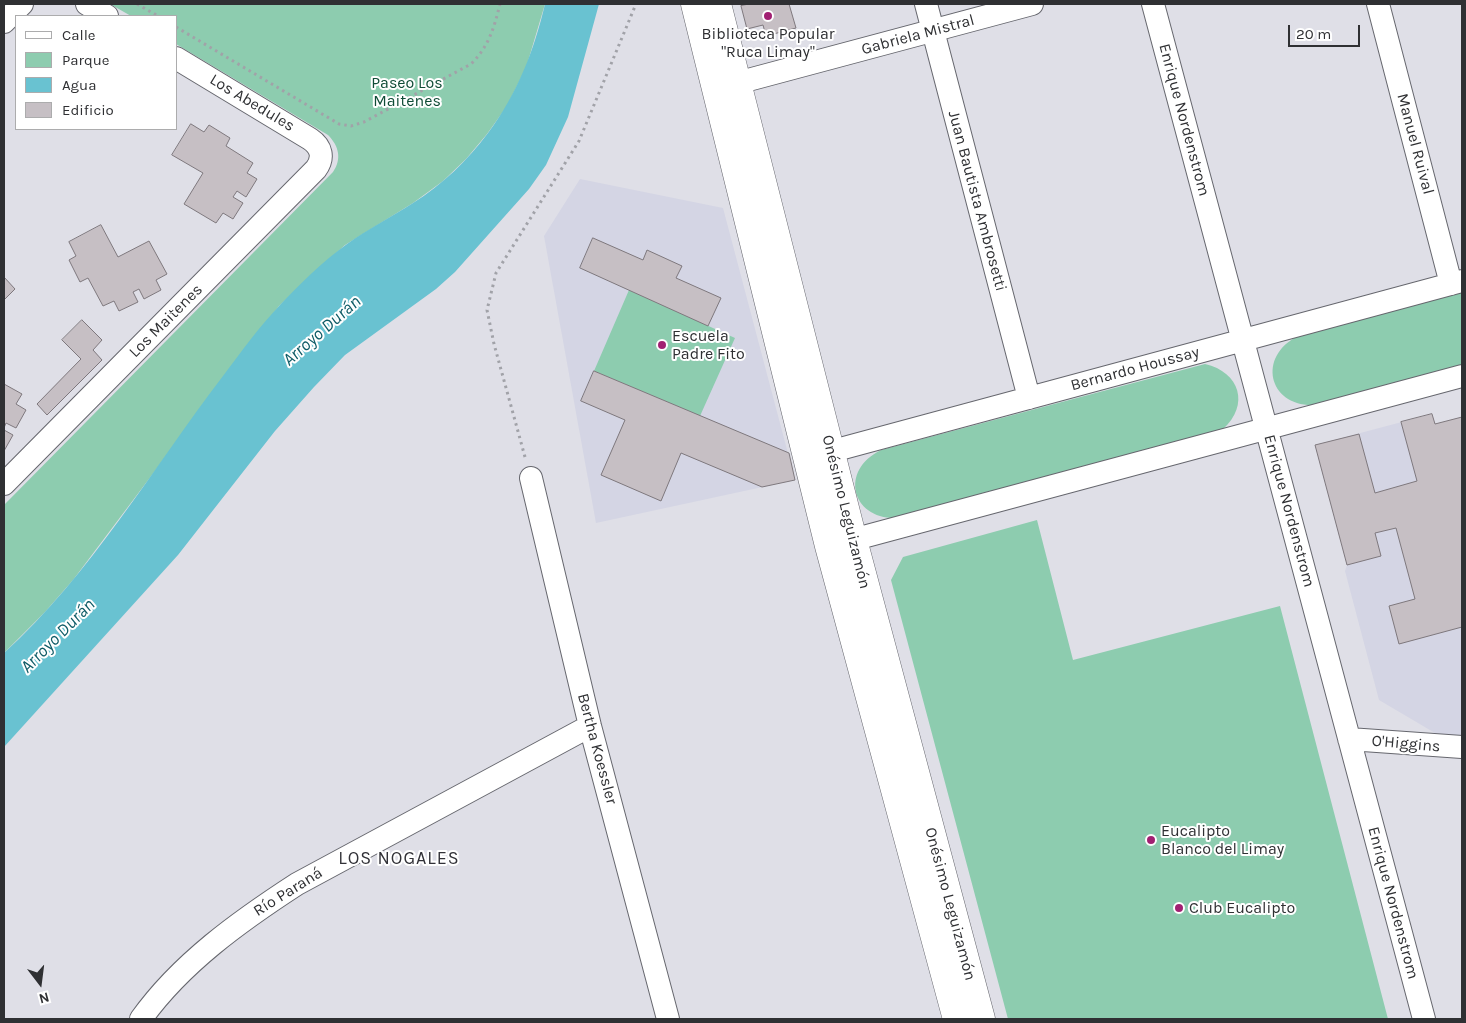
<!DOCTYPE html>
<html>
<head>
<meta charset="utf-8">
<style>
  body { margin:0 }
  #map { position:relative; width:1466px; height:1023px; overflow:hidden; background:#dfdfe7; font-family:Karla,sans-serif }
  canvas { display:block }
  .frame { position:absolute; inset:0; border:5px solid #2f3033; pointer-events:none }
  .legend { position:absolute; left:15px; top:15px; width:162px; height:115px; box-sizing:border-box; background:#fff; border:1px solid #acacad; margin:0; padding:6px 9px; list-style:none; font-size:15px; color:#2f3033 }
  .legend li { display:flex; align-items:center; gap:10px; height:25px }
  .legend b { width:25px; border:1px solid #acacad }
  .north { position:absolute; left:15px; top:958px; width:50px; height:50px; -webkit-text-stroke:4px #fff; paint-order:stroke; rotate:165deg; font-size:14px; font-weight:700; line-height:20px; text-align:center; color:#2f3033 }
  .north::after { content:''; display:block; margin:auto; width:18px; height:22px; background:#2f3033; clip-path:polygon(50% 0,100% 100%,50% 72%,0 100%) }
  .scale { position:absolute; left:1288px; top:25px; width:72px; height:22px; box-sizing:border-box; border:2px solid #2f3033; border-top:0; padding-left:6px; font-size:15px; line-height:18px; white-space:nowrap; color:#2f3033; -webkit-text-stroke:4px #fff; paint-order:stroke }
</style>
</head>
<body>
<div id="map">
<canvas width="1466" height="1023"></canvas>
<div class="frame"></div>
<ul class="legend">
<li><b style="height:6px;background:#fff"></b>Calle</li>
<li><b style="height:14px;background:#8dccaf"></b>Parque</li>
<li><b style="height:14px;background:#69c2d1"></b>Agua</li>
<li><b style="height:14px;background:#c6bfc4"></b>Edificio</li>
</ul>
<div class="north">N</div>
<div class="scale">20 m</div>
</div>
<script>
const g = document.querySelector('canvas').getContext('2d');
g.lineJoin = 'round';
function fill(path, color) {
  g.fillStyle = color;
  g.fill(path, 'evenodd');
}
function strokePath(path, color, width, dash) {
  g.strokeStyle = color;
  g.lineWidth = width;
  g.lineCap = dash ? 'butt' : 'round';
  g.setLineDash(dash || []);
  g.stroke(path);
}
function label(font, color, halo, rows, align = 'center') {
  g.font = font + ' Karla,sans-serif';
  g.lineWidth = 4;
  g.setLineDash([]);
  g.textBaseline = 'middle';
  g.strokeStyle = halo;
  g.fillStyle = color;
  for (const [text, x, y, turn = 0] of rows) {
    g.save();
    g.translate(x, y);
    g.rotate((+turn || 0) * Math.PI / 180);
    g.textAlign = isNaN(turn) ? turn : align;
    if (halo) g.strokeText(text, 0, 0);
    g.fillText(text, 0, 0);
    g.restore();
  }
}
fill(new Path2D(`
  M 580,179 L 723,208 L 795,480 L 596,523 L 544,236 Z
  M 1432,414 L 1435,424 L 1462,417 L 1462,744 L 1457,746 L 1379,700 L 1345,571 L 1347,565 L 1315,445 Z`), '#d4d5e4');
fill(new Path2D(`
  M 110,4 L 545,4 L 526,68 L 507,106 L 487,134 L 466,159 L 443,181 L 413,203 L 345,245 L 279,306 L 73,580 L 45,612 L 4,653 L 4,505 L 333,172 C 342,159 339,146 328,135 L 176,44 L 176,16 L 131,16 Z
  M 629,290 L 735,338 L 700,416 L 594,371 Z
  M 1462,292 L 1462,365 L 1316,405 C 1269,408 1256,357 1298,336 Z
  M 1205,364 C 1240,372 1250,405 1223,429 L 899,518 C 852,521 838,471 881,450 Z
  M 1037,520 L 1073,660 L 1280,606 L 1388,1019 L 1008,1019 L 891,580 L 903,557 Z`), '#8dccaf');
fill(new Path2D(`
  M 545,4 L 599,4 L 568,117 L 546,165 L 529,189 L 455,272 L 436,289 L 345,355 L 314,387 L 275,431 L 178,555 L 4,747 L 4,653 C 91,574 152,469 223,376 C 241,352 259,327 280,305 C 300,284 323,261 347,244 C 368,229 391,217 413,203 C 442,185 468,160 488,133 C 517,94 534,51 545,4 Z`), '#69c2d1');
const building = new Path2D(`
  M 749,4 L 789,4 L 796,28 L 766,36 L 763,25 L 747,29 L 741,6 Z
  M 191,124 L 204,132 L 209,125 L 230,138 L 226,146 L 253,163 L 247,173 L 257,179 L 246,197 L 237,191 L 233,197 L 243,203 L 233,219 L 223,213 L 216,223 L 184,204 L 203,173 L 172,155 Z
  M 101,225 L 118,257 L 149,241 L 167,274 L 156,280 L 161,290 L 144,299 L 139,289 L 133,292 L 138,302 L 119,311 L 114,301 L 103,306 L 88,278 L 80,282 L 69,260 L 76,256 L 69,242 Z
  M 593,238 L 643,260 L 647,250 L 682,266 L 676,278 L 721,298 L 708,326 L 580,268 Z
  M 4,277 L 15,289 L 4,300 Z
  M 82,320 L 102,340 L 93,350 L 102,360 L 47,415 L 37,404 L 81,359 L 62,340 Z
  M 594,371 L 789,453 L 795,480 L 762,487 L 681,453 L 661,501 L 601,475 L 625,420 L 581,401 Z
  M 4,384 L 22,394 L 16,404 L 26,410 L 16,428 L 6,423 L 4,428 Z
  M 1432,414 L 1435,424 L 1462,417 L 1462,627 L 1399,644 L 1389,606 L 1415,599 L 1396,528 L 1375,533 L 1381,556 L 1347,565 L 1315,445 L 1359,434 L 1375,493 L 1417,481 L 1401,422 Z
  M 4,430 L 13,435 L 4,451 Z`);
fill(building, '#c6bfc4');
strokePath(building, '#7e787d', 1);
const minor = new Path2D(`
  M 87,4 L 107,16
  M 926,4 L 1029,398
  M 1153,4 L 1424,1019
  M 1378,4 L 1451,284
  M 4,22 L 22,4
  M 722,87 L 1032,4
  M 814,456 L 1462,281
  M 531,478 L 590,726 L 668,1019
  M 4,484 L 316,169 C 324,158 322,147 310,139 L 176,58
  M 837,544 L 1462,376
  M 1349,739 L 1462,747
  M 141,1019 C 181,963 240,921 297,884 L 590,726`);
const tertiary = new Path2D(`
  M 695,4 L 829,546 L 957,1019
  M 717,4 L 853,540 L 981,1019`);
strokePath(minor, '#66676e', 24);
strokePath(tertiary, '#66676e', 29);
strokePath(new Path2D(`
  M 137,4 L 158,16
  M 176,27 L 339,124 L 351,126 L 364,122 L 471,64 C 489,46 494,28 500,4
  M 525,457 L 494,344 L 487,310 L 496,273 L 579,141 L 636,4`), '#a1a2a8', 3, [2.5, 4]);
strokePath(minor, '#fff', 22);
strokePath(tertiary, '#fff', 28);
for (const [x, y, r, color] of [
  [768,16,5,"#a12072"],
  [662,345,5,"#a12072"],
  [1151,840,5,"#a12072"],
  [1179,908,5,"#a12072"]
]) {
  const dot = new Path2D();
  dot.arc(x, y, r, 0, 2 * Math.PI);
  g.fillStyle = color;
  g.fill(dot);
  strokePath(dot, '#fff', 2);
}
label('16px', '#2f3033', '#fff', [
  ["Biblioteca Popular",768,34,"center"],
  ["\"Ruca Limay\"",768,52,"center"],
  ["Escuela",672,336],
  ["Padre Fito",672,354],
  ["Eucalipto",1161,831],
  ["Blanco del Limay",1161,849],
  ["Club Eucalipto",1189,908]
], 'left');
label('16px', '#2f3033', '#fff', [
  ["Gabriela Mistral",918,35,-15],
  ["Los Abedules",252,103,31],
  ["Enrique Nordenstrom",1184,120,75],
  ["Manuel Ruival",1415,144,75],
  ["Juan Bautista Ambrosetti",977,201,75],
  ["Los Maitenes",166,321,-45],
  ["Bernardo Houssay",1135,369,-15],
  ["Enrique Nordenstrom",1289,511,75],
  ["Onésimo Leguizamón",846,512,76],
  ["O'Higgins",1406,744,5],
  ["Bertha Koessler",597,749,75],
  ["Río Paraná",288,892,-32],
  ["Enrique Nordenstrom",1393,903,75],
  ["Onésimo Leguizamón",950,904,75]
]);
label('16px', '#0f4c36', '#fff', [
  ["Paseo Los",407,83],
  ["Maitenes",407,101]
]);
label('italic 18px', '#0f5c67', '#fff', [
  ["Arroyo Durán",322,331,-41],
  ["Arroyo Durán",58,636,-45]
]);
g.letterSpacing = '1px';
label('18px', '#313137', '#fff', [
  ["LOS NOGALES",399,859]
]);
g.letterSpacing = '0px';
</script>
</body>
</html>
